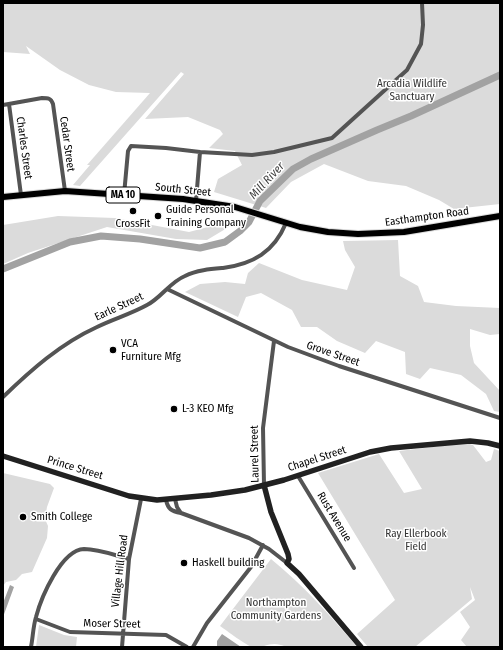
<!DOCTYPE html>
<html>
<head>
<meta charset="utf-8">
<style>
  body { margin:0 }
  #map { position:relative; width:503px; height:650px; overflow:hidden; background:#fff; font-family:"Fira Sans Condensed",sans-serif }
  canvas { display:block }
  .frame { position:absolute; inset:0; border:4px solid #000; pointer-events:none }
</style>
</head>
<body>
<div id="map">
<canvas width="503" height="650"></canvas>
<div class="frame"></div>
</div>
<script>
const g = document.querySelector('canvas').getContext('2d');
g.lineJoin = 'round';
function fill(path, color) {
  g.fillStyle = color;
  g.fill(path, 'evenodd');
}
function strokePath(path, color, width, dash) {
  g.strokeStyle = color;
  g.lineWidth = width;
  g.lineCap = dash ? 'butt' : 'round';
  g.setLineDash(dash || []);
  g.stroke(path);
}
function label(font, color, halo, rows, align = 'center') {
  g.font = font + ' "Fira Sans Condensed",sans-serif';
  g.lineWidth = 3;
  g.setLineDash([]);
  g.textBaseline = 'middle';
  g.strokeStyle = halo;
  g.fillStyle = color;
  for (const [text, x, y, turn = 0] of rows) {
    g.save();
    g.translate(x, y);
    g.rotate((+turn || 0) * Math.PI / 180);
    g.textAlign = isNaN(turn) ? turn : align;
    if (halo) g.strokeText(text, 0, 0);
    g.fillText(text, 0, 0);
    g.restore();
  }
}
fill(new Path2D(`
  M 3,3 L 500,3 L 500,204 L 454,209 L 439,200 L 406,186 L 368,181 L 324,164 L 291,182 L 266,208 L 214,192 L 218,179 L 242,165 L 235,151 L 209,148 L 223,134 L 220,130 L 188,117 L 145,119 L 184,74 L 181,72 L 80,186 L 73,185 L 90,165 L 87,165 L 150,93 L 116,92 L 89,85 L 60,70 L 26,46 L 30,54 L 3,52 Z
  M 58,216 L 115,218 L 189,232 L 208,227 L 237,222 L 207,240 L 176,239 L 107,227 L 28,253 L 3,264 L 3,225 Z
  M 398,240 L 400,276 L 418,286 L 424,302 L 456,306 L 500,308 L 500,334 L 490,335 L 470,329 L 470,346 L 474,363 L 500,391 L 500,412 L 494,411 L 486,394 L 461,375 L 430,368 L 420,379 L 406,374 L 405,352 L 376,341 L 365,353 L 337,341 L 317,327 L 301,327 L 292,310 L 261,293 L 246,297 L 238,317 L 185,292 L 200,284 L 225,282 L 245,284 L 248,273 L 259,263 L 302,280 L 347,290 L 355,267 L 345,250 L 343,241 Z
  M 466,443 L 473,445 L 486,462 L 491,460 L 494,449 L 500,451 L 500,647 L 467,647 L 461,640 L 470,627 L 460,612 L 475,600 L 470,587 L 472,599 L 415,647 L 368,647 L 357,634 L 395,600 L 318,473 L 379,454 L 404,493 L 422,489 L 399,451 Z
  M 3,473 L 50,484 L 54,488 L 47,507 L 45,519 L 48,526 L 47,538 L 32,572 L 22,574 L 16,580 L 6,582 L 3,586 Z
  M 271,559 C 303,585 330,615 357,647 L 286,647 C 270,639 263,650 252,647 C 246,645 227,631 220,626 Z
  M 39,625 L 64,635 L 77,637 L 76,647 L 36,647 Z`), '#dbdbdb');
fill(new Path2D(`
  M 10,585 L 14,587 L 3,617 L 3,603 Z
  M 222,634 L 241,647 L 217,647 L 217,641 Z`), '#a2a2a2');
strokePath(new Path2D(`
  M 3,269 L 70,242 L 101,236 L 140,239 L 200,248 L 225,242 L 240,231 L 249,222 L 260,201 L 293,169 L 311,159 L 377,130 L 411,116 L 500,75`), '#a2a2a2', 7);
const primary = new Path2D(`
  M 3,197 L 65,191 L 183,199 L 235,207 L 300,227 L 328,232 L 358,234 L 404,232 L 500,216`);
strokePath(primary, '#dbdbdb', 8);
strokePath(new Path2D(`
  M 9,104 L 21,195
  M 3,105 L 42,98 C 48,98 51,98 53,104 L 65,191
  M 200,152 L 252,155 L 274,152 L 332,138 L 407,70 L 421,44 L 423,25 L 422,3
  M 124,195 L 128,151 L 131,146 L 166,148 L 200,152 L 196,201
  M 167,289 L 288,347 L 339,366 L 500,418
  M 3,397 C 31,370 60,344 97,327 C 113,319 131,314 147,305 C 161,298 170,282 185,276 C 197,270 211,269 223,268 C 253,264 274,252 286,223
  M 298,476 L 354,568
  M 264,485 L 263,428 L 274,341
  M 175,499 L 177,507 L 181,513
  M 166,500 C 168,509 171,511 181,513 L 249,538 L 269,549 L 287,563
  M 36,619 L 70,632 L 166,635 L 187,647
  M 31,647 C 33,637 33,627 36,617 C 41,598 61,550 84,549 C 99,549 114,555 129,559
  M 122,647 L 129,559 L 141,499
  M 193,647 L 207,623 L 251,567 L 263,545`), '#545454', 4);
strokePath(new Path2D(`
  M 3,456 L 129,496 L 157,500 L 211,495 L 245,490 L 284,480 L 370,452 L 391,448 L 470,441 L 488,443 L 500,446
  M 264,485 L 271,512 L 288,554 L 289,559 L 287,563 L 299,574 L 361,647`), '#212121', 5.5);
strokePath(primary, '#000', 6);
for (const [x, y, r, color] of [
  [133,211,4,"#000"],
  [158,216,4,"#000"],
  [113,350,4,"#000"],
  [174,409,4,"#000"],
  [23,517,4,"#000"],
  [184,563,4,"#000"]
]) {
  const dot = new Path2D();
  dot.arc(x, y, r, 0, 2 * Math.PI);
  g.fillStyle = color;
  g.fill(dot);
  strokePath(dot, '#fff', 1.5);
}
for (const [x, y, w] of [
  [123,195,34]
]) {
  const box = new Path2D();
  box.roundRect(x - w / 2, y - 8, w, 16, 3);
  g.fillStyle = '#fff';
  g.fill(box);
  strokePath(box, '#000', 1);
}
label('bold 10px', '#000', null, [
  ["MA 10",123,195]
]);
label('11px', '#323232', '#fff', [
  ["Arcadia Wildlife",412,84],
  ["Sanctuary",412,97],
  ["Ray Ellerbook",416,534],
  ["Field",416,547],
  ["Northampton",276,603],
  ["Community Gardens",276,616]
]);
label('11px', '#000', '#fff', [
  ["Cedar Street",67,144,82],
  ["Charles Street",24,148,82],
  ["South Street",183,190,6],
  ["Easthampton Road",427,217,-8],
  ["Earle Street",119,307,-25],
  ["Grove Street",333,354,19],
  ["Laurel Street",255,454,-91],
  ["Chapel Street",317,459,-18],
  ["Prince Street",75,468,17],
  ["Rust Avenue",334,517,59],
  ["Village Hill Road",120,571,-83],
  ["Moser Street",112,624,1]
]);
label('11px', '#000', '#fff', [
  ["Guide Personal",166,210],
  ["Training Company",166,223],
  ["CrossFit",133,224,"center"],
  ["VCA",121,344],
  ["Furniture Mfg",121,357],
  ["L-3 KEO Mfg",182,409],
  ["Smith College",31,517],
  ["Haskell building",192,563]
], 'left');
label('italic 12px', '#434343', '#fff', [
  ["Mill River",267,181,-47]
]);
</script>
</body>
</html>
